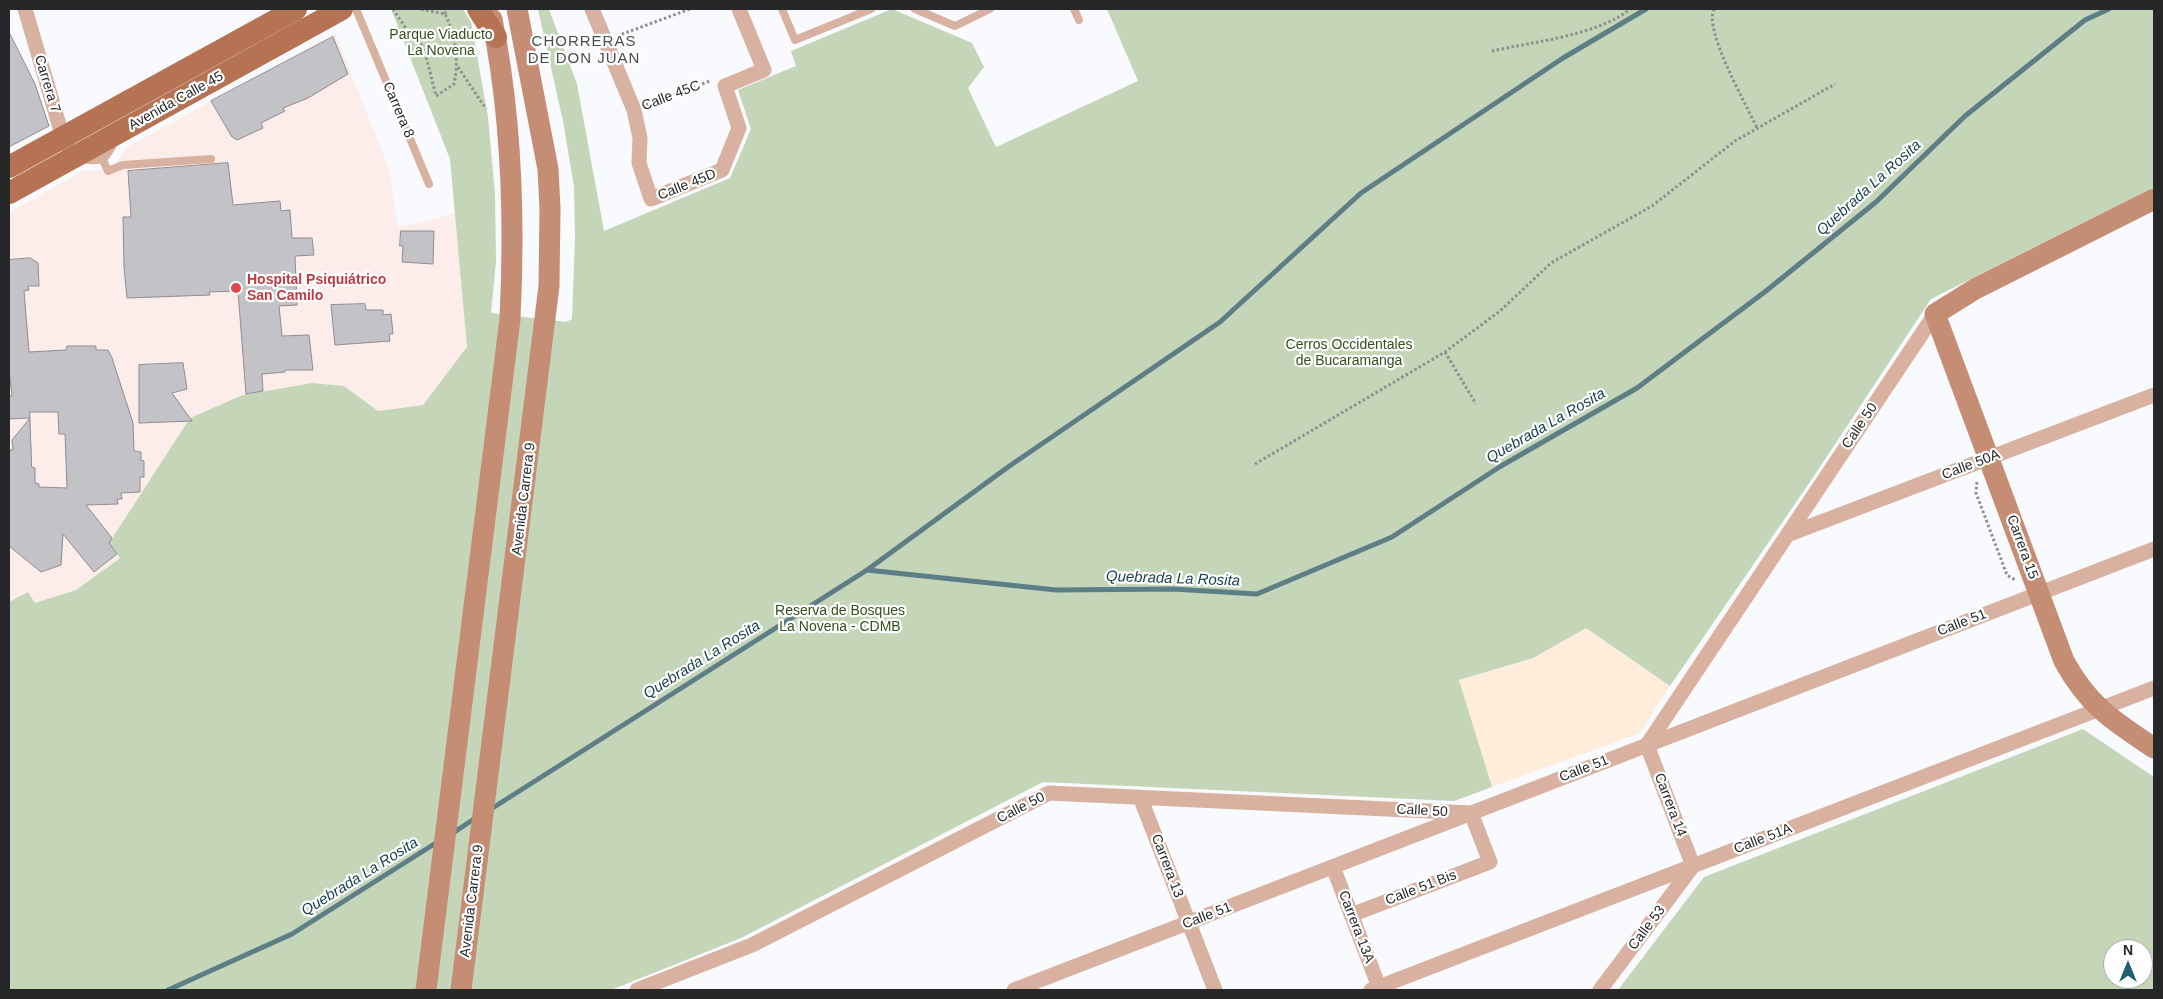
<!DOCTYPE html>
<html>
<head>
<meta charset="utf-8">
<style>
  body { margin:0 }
  #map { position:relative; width:2163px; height:999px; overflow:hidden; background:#f8fafe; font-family:Arial,sans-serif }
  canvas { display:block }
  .frame { position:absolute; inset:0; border:10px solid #262728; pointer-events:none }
  .north { position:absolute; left:2103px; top:939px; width:50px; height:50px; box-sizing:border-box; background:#fff; border:1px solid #a8a9a9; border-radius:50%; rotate:0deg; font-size:14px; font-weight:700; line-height:20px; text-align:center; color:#262728 }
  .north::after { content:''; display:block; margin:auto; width:18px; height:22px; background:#1f6074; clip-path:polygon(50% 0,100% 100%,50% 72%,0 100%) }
</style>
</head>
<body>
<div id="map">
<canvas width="2163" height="999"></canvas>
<div class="frame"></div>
<div class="north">N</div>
</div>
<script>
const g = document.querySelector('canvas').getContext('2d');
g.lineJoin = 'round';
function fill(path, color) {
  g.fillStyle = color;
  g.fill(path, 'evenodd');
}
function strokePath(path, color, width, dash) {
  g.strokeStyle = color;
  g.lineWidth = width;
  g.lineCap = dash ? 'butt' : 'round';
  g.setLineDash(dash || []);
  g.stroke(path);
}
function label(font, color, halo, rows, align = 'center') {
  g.font = font + ' Arial,sans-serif';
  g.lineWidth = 4.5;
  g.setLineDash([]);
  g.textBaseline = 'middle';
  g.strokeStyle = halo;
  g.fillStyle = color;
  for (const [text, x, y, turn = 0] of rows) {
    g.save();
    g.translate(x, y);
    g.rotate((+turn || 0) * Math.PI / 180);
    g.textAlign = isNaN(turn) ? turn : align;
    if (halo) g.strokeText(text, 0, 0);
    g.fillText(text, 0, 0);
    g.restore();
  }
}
fill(new Path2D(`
  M 1586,628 L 1670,686 L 1640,733 L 1492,787 L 1459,680 L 1533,658 Z`), '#feeddb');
fill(new Path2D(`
  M 335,33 L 389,169 L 398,228 L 456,213 L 467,347 L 423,405 L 378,411 L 344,386 L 312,383 L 243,395 L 188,421 L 109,543 L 120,558 L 76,590 L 35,603 L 28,592 L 9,602 L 9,213 L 82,171 L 98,170 L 117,162 L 126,148 Z`), '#fcecea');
fill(new Path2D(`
  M 391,9 L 463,9 L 471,22 L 488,117 L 495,194 L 496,262 L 491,313 L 566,322 L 572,319 L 575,237 L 574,187 L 563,121 L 538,9 L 549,9 L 577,84 L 604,231 L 730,178 L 751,129 L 738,90 L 796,66 L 791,51 L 892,9 L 972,43 L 984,67 L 968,88 L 996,147 L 1138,81 L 1107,9 L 2154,9 L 2154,187 L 1931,299 L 1812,479 L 1670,686 L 1586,628 L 1533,658 L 1459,680 L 1492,787 L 1454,801 L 1043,782 L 741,938 L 611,990 L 9,990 L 9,602 L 28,592 L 35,603 L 76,590 L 120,558 L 109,543 L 190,418 L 243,395 L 312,383 L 344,386 L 378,411 L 423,405 L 467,347 L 450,159 Z
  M 2083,729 L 2154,777 L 2154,990 L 1618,990 L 1704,877 ZM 2113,949 L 2143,949 L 2143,979 L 2113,979 Z`), '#c4d5b8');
strokePath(new Path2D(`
  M 867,570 L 1008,467 L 1220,322 L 1361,193 L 1563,58 L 1646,9
  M 491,809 L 867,570 L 1056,590 L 1173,589 L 1257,594 L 1392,537 L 1501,466 L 1637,388 L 1766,291 L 1876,202 L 1965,116 L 2085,20 L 2109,9
  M 453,833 L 477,817
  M 168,990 L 292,934 L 439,841`), '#5d7e87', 5);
const building = new Path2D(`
  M 9,32 L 35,84 L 49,126 L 9,147 Z
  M 333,37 L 348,74 L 308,98 L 283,108 L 285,111 L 261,123 L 263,128 L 237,140 L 232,137 L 211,101 Z
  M 228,163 L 233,205 L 280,201 L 281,211 L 290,210 L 292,238 L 312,238 L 314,255 L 295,256 L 297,305 L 279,306 L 282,336 L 309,335 L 313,370 L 285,370 L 285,372 L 262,374 L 263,391 L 246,394 L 238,291 L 209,292 L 210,295 L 127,298 L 124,267 L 123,217 L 131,217 L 128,171 Z
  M 401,231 L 434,231 L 433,264 L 402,262 L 403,246 L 400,246 Z
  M 30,258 L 38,263 L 39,286 L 28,286 L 29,290 L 24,291 L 29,352 L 66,350 L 67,346 L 96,346 L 96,350 L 108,350 L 112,358 L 133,423 L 134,451 L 141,452 L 141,460 L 144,461 L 144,477 L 140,477 L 140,492 L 121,493 L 122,499 L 117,499 L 118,504 L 86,505 L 112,538 L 109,543 L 117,554 L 94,572 L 63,534 L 61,565 L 41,572 L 9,546 L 9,450 L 13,450 L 12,440 L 30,418 L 9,419 L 9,396 L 12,396 L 9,370 L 9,260 ZM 30,412 L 58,412 L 59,434 L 65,434 L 67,488 L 39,487 L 39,484 L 35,483 L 35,468 L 32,467 Z
  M 365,304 L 366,310 L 383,310 L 383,315 L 391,314 L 393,334 L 389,334 L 390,341 L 335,345 L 331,305 Z
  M 183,363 L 187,389 L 172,393 L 192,421 L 139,423 L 139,365 Z`);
fill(building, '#c3c2c7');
strokePath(building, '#8e8d91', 1);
strokePath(new Path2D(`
  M 393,9 L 407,30 L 419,39 L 427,60 L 436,96 L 454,84 C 459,61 456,36 445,14 L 419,9
  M 1714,9 C 1703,29 1747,106 1757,128
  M 445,14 L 446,9
  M 617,36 L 690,9
  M 1492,51 C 1532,42 1599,35 1630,9
  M 458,67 L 486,109
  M 646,105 L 710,81
  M 1445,352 L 1476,404
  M 1255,464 L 1445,352 L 1500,311 L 1551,263 L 1652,206 L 1735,141 L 1835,84
  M 1977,482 L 1976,493 L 2007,575 L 2015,580`), '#8c8e90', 3, [2.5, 2.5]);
strokePath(new Path2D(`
  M 356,9 L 429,184
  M 782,9 L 795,40 L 871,9
  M 915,9 L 955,26 L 990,9
  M 1074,9 L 1079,20
  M 102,158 L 108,171 L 123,165 L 211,159
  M 83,159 C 103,163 107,159 115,140`), '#d8b1a0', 8);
strokePath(new Path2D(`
  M 25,9 L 63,138 L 67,146
  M 592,9 L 634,110 L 640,138 L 639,163 L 651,199 L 722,170 L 739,128 L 725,86 L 764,70 L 739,9
  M 1787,535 L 2154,395
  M 1140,797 L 1215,990
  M 1333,867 L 1379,987
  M 637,990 L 752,945 L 1049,793 L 1471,813 L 1490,862 L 1351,915
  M 1014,990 L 2154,549
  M 1371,990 L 2154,688
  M 1600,990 L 1693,866 L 1647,745 L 1935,314`), '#d8b1a0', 15);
strokePath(new Path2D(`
  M 2154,199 L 1975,289 L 1935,314 L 2064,661 C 2088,705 2113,721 2154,748
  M 426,990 L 510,319 C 515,219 512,118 492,19
  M 461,990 L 549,286 L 550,209 L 548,169 L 517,9`), '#c58d74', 21);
strokePath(new Path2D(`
  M 478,9 L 496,37
  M 9,167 L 296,9
  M 9,193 L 342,9`), '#b67354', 22);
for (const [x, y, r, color] of [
  [236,288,6,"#e0444e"]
]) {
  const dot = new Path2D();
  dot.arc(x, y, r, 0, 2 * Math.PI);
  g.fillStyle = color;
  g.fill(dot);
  strokePath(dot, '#fff', 2);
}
label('14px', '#354e1b', '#fff', [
  ["Parque Viaducto",441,35],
  ["La Novena",441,51],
  ["Cerros Occidentales",1349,345],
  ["de Bucaramanga",1349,361],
  ["Reserva de Bosques",840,611],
  ["La Novena - CDMB",840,627]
]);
label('14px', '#262728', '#fff', [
  ["Carrera 7",47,84,73],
  ["Calle 45C",671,96,-21],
  ["Avenida Calle 45",176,101,-29],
  ["Carrera 8",398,110,67],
  ["Calle 45D",687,185,-22],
  ["Calle 50",1860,426,-56],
  ["Calle 50A",1971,465,-21],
  ["Avenida Carrera 9",524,499,-83],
  ["Carrera 15",2022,547,70],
  ["Calle 51",1962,623,-21],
  ["Calle 51",1584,769,-21],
  ["Carrera 14",1670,805,69],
  ["Calle 50",1021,808,-27],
  ["Calle 50",1422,811,3],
  ["Calle 51A",1763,839,-21],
  ["Carrera 13",1167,866,69],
  ["Calle 51 Bis",1421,888,-21],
  ["Avenida Carrera 9",472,901,-83],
  ["Calle 51",1207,916,-21],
  ["Carrera 13A",1356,927,69],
  ["Calle 53",1647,928,-53]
]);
label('bold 14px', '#be3a42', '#fff', [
  ["Hospital Psiquiátrico",247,280],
  ["San Camilo",247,296]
], 'left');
g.letterSpacing = '1px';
label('15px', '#4a4c4f', '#fff', [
  ["CHORRERAS",584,42],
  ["DE DON JUAN",584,59]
]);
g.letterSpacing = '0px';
label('italic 15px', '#143f4a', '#fff', [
  ["Quebrada La Rosita",1869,188,-42],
  ["Quebrada La Rosita",1546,426,-30],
  ["Quebrada La Rosita",1173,579,2],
  ["Quebrada La Rosita",702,660,-32],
  ["Quebrada La Rosita",360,877,-32]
]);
</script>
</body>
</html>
